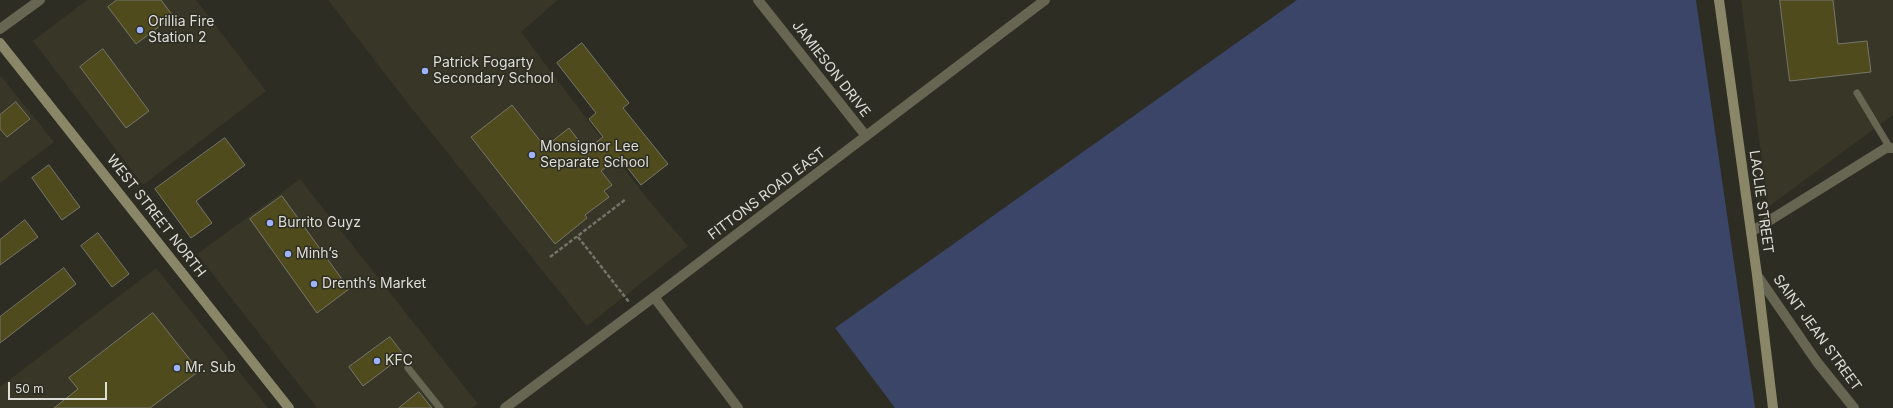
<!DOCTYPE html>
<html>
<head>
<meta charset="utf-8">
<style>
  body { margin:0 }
  #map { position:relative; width:1893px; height:408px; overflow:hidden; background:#2d2d23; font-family:Inter,sans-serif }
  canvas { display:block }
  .scale { position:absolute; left:8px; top:382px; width:99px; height:18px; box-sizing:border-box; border:2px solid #deded8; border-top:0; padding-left:5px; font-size:12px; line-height:14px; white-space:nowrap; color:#deded8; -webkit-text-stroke:3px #2d2d23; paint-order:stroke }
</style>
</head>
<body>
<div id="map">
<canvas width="1893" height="408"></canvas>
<div class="scale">50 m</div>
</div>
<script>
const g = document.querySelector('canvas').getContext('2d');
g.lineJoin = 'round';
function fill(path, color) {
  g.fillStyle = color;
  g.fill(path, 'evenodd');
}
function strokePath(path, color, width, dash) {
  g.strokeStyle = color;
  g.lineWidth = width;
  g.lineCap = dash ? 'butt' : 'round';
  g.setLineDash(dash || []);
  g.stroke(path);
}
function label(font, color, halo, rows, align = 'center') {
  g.font = font + ' Inter,sans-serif';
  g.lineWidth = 3;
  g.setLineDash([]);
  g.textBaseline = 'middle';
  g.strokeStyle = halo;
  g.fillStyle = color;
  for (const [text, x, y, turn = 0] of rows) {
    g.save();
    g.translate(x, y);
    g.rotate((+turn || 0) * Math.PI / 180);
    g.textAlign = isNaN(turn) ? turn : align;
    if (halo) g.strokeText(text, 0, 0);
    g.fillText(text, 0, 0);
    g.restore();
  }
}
fill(new Path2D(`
  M 87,0 L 196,0 L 266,91 L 143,185 L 33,41 Z
  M 328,0 L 558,0 L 521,32 L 649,201 L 688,246 L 587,326 L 413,110 Z
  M 1741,0 L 1893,0 L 1893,115 L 1768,207 Z
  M 0,75 L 54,142 L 0,183 Z
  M 300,179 L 478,404 L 472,408 L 317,408 L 197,254 Z
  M 156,268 L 268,408 L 0,408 L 0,387 Z`), '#373627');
fill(new Path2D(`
  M 1297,0 L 1696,0 L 1755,408 L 895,408 L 835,328 Z`), '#3a4568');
const building = new Path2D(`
  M 117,0 L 161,0 L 173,16 L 136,44 L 108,7 Z
  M 1780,0 L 1833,0 L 1838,44 L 1867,41 L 1871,72 L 1790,81 Z
  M 582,43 L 629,103 L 623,108 L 668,164 L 641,185 L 619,157 L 601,171 L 612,185 L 604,191 L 609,197 L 585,215 L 587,218 L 555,244 L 471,137 L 512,105 L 545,147 L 569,128 L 586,150 L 603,137 L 589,119 L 596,113 L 557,63 Z
  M 103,49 L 149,111 L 126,128 L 80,67 Z
  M 16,102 L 30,119 L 7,137 L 0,129 L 0,115 Z
  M 225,138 L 245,165 L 196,201 L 212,223 L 191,238 L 155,189 Z
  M 49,165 L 80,207 L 62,220 L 32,178 Z
  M 282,196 L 349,289 L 317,313 L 250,219 Z
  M 25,220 L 38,237 L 0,265 L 0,240 Z
  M 98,233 L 129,274 L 112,287 L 81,246 Z
  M 64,268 L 76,284 L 0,343 L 0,317 Z
  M 153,313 L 199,371 L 150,408 L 54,408 L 78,389 L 69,378 Z
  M 390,337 L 404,355 L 363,386 L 349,367 Z
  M 419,392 L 432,408 L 399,408 Z`);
fill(building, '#4f4b1d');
strokePath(building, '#77766c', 1);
strokePath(new Path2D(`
  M 578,237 L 629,302
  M 550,257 L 626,199`), '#73736a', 2.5, [4, 2]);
strokePath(new Path2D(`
  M 1857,93 L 1890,148
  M 408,368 L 440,408`), '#676653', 7);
strokePath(new Path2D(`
  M 758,0 L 866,136
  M 0,29 L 40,0
  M 1751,232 L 1886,148 L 1893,148
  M 1757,275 L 1817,362 L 1854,408
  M 654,297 L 738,408`), '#676653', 10);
strokePath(new Path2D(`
  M 505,408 L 654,297 L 1045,0`), '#676653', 10);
strokePath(new Path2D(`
  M 1719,0 L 1757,275 L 1773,408
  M 0,43 L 289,408`), '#898768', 10);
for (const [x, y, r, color] of [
  [140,30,4,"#9db4fd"],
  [425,71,4,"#9db4fd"],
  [532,155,4,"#9db4fd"],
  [270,223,4,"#9db4fd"],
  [288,254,4,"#9db4fd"],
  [314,284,4,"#9db4fd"],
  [377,361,4,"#9db4fd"],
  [177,368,4,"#9db4fd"]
]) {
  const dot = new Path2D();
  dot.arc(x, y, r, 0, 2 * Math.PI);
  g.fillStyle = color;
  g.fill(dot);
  strokePath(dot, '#2d2d23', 1.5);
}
label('14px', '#deded8', '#2d2d23', [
  ["Orillia Fire",148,22],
  ["Station 2",148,38],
  ["Patrick Fogarty",433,63],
  ["Secondary School",433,79],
  ["Monsignor Lee",540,147],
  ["Separate School",540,163],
  ["Burrito Guyz",278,223],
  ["Minh’s",296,254],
  ["Drenth’s Market",322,284],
  ["KFC",385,361],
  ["Mr. Sub",185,368]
], 'left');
label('14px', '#deded8', '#2d2d23', [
  ["JAMIESON DRIVE",831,69,52],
  ["FITTONS ROAD EAST",767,194,-37],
  ["LACLIE STREET",1761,202,82],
  ["WEST STREET NORTH",156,216,52],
  ["SAINT JEAN STREET",1817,333,54]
]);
</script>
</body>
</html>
